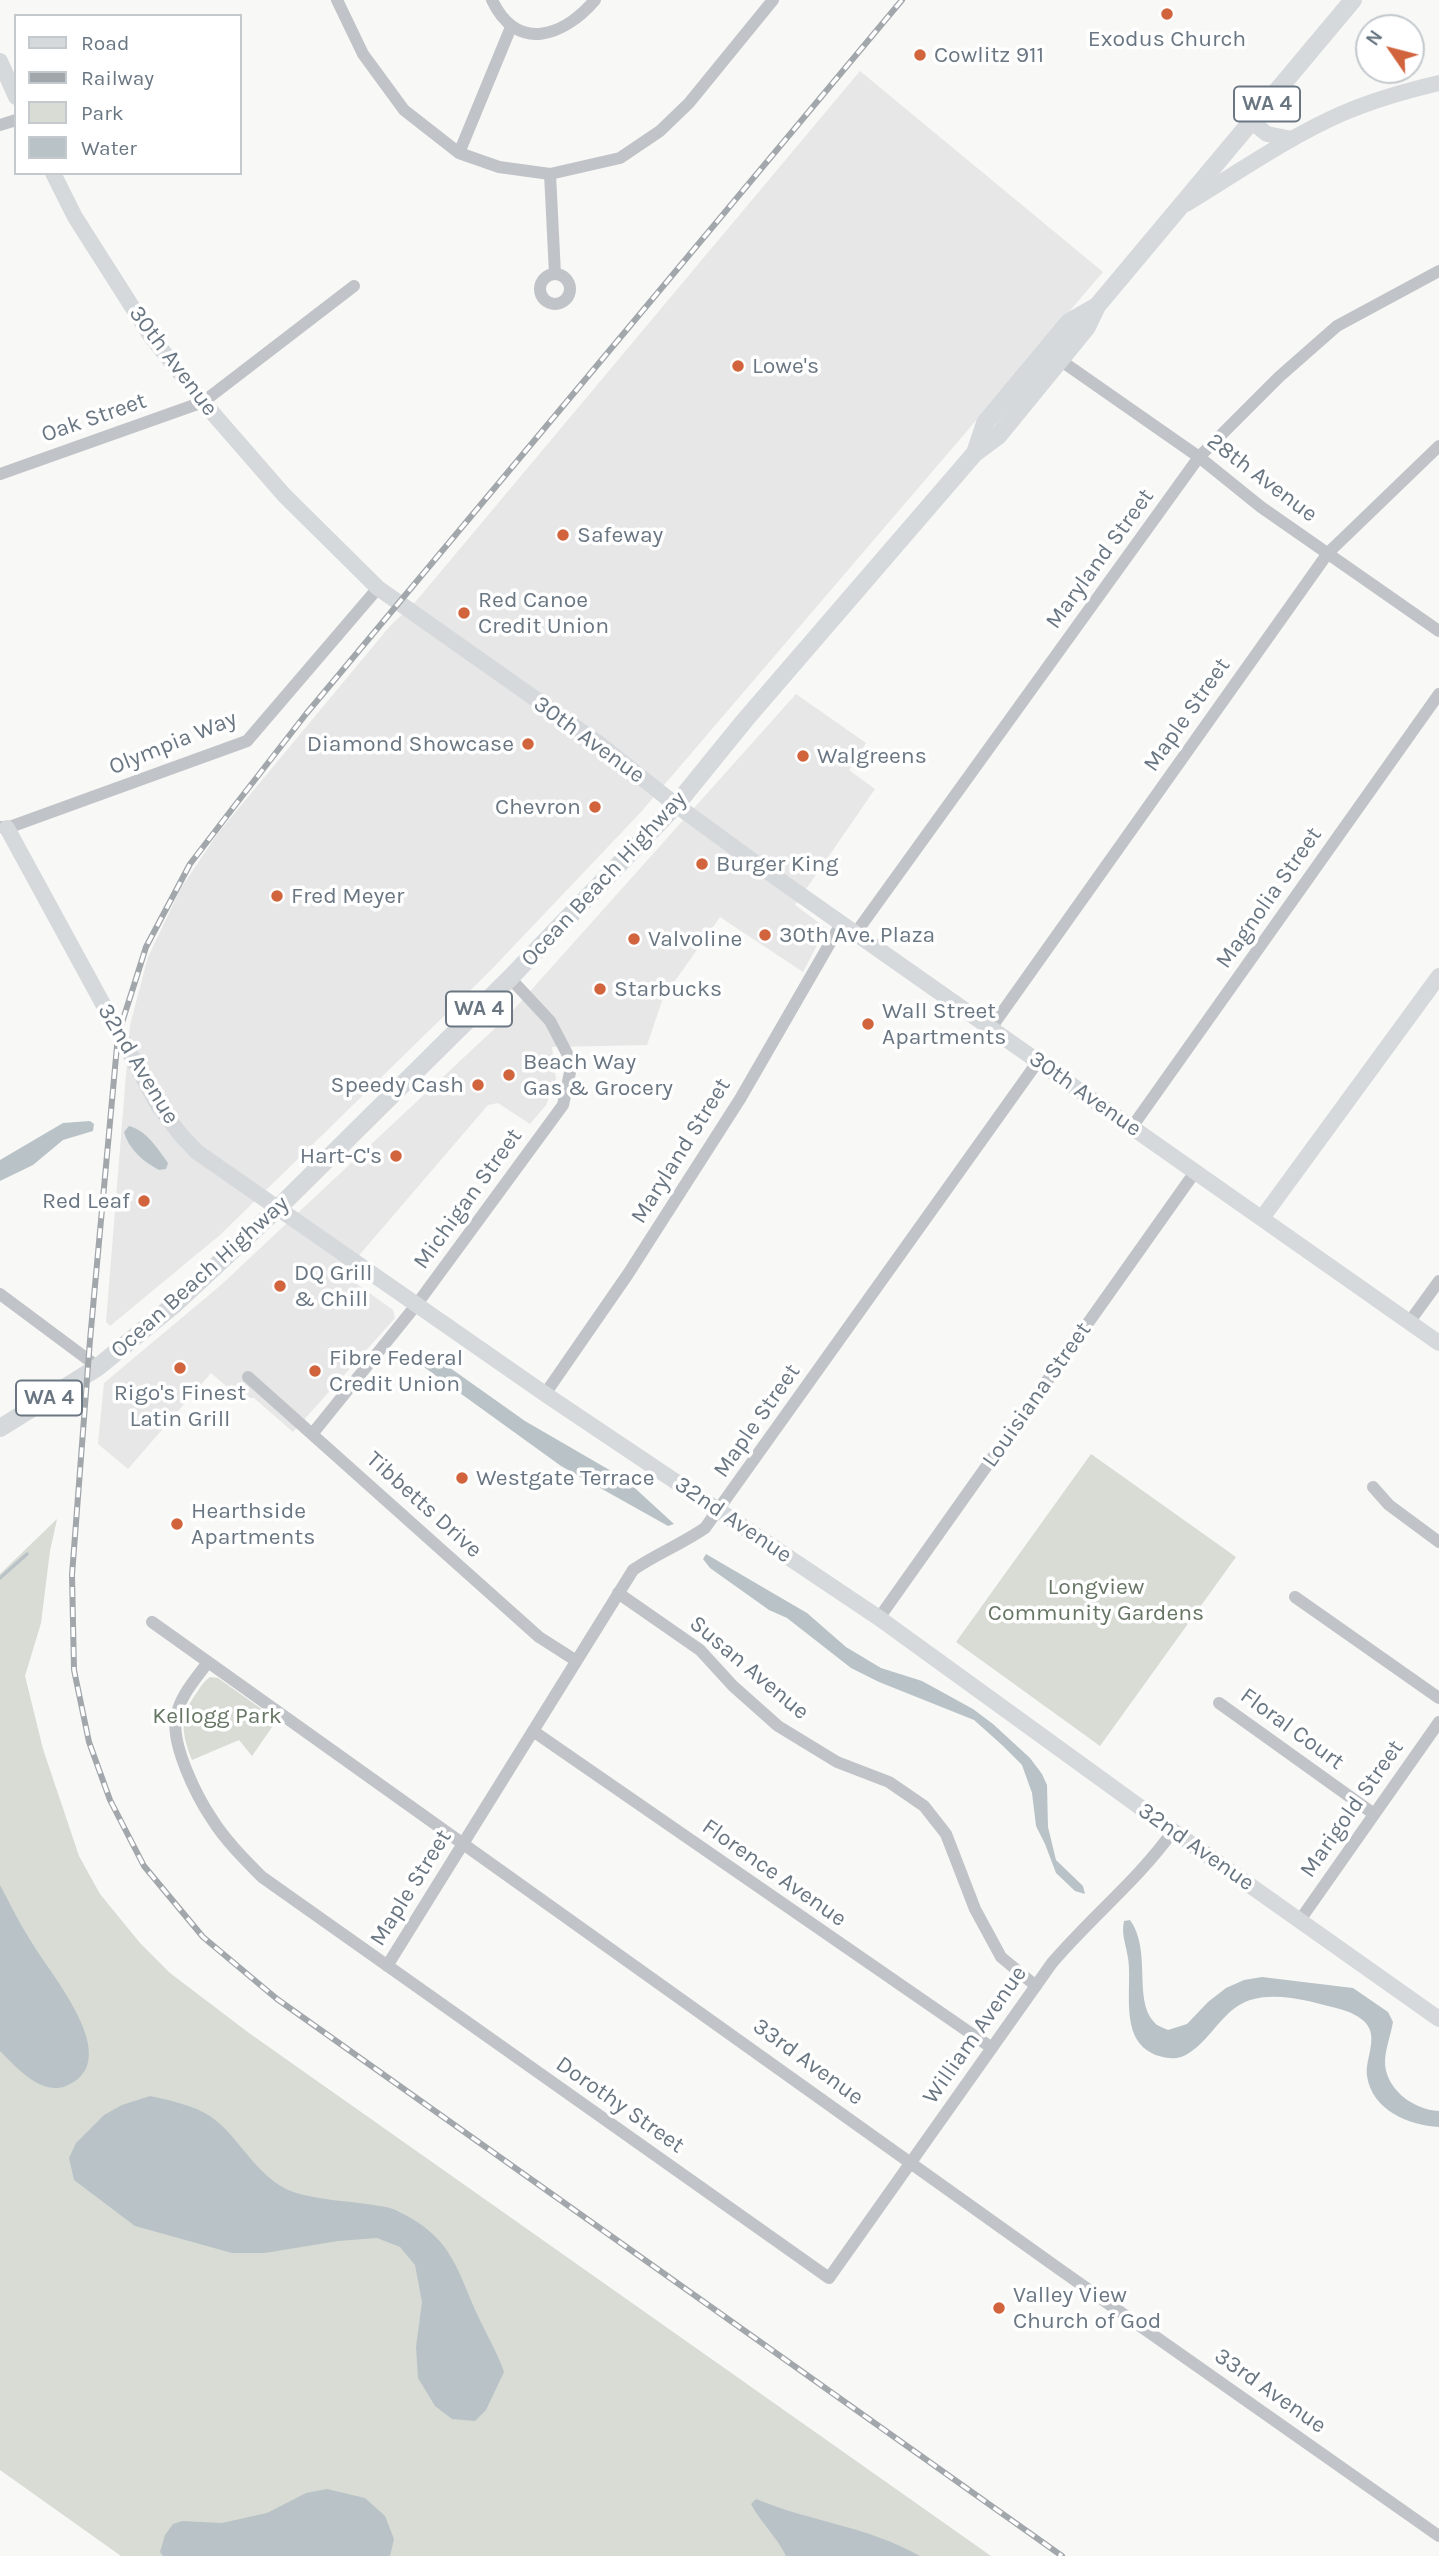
<!DOCTYPE html>
<html>
<head>
<meta charset="utf-8">
<style>
  body { margin:0 }
  #map { position:relative; width:1439px; height:2556px; overflow:hidden; background:#f8f8f6; font-family:Karla,sans-serif }
  canvas { display:block }
  .legend { position:absolute; left:14px; top:14px; width:228px; height:161px; box-sizing:border-box; background:#fff; border:2px solid #c3c9cd; margin:0; padding:9px 12px; list-style:none; font-size:21px; color:#6a7783 }
  .legend li { display:flex; align-items:center; gap:14px; height:35px }
  .legend b { width:35px; border:2px solid #c3c9cd }
  .north { position:absolute; left:1355px; top:14px; width:70px; height:70px; box-sizing:border-box; background:#fff; border:2px solid #c3c9cd; border-radius:50%; rotate:305deg; font-size:19px; font-weight:700; line-height:28px; text-align:center; color:#6a7783 }
  .north::after { content:''; display:block; margin:auto; width:24px; height:32px; background:#d1643d; clip-path:polygon(50% 0,100% 100%,50% 72%,0 100%) }
</style>
</head>
<body>
<div id="map">
<canvas width="1439" height="2556"></canvas>
<ul class="legend">
<li><b style="height:9px;background:#d5d9dc"></b>Road</li>
<li><b style="height:9px;background:#a2a7ac"></b>Railway</li>
<li><b style="height:19px;background:#d8dcd5"></b>Park</li>
<li><b style="height:19px;background:#b9c3c7"></b>Water</li>
</ul>
<div class="north">N</div>
</div>
<script>
const g = document.querySelector('canvas').getContext('2d');
g.lineJoin = 'round';
function fill(path, color) {
  g.fillStyle = color;
  g.fill(path, 'evenodd');
}
function strokePath(path, color, width, dash) {
  g.strokeStyle = color;
  g.lineWidth = width;
  g.lineCap = dash ? 'butt' : 'round';
  g.setLineDash(dash || []);
  g.stroke(path);
}
function label(font, color, halo, rows, align = 'center') {
  g.font = font + ' Karla,sans-serif';
  g.lineWidth = 7;
  g.setLineDash([]);
  g.textBaseline = 'middle';
  g.strokeStyle = halo;
  g.fillStyle = color;
  for (const [text, x, y, turn = 0] of rows) {
    g.save();
    g.translate(x, y);
    g.rotate((+turn || 0) * Math.PI / 180);
    g.textAlign = isNaN(turn) ? turn : align;
    if (halo) g.strokeText(text, 0, 0);
    g.fillText(text, 0, 0);
    g.restore();
  }
}
fill(new Path2D(`
  M 860,71 L 1103,272 L 641,812 L 489,972 L 220,1235 L 110,1326 L 106,1322 L 130,1025 L 148,957 L 181,888 L 218,833 L 390,626 L 417,600 Z
  M 796,694 L 866,743 L 849,770 L 875,789 L 795,905 L 826,928 L 803,972 L 720,917 L 663,998 L 647,1045 L 552,1047 L 556,1080 L 546,1105 L 530,1124 L 498,1103 L 488,1105 L 343,1274 L 393,1310 L 395,1318 L 293,1432 L 254,1398 L 239,1397 L 211,1373 L 128,1469 L 98,1444 L 104,1383 L 221,1285 L 508,1016 Z`), '#e6e7e6');
fill(new Path2D(`
  M 1091,1454 L 1236,1557 L 1100,1746 L 956,1642 Z
  M 57,1519 L 50,1551 L 41,1623 L 25,1676 L 43,1749 L 79,1856 L 100,1894 L 140,1943 L 170,1973 L 249,2033 L 991,2556 L 121,2556 L 0,2470 L 0,1574 Z
  M 210,1677 L 218,1678 L 277,1720 L 252,1756 L 239,1740 L 192,1760 C 182,1735 179,1718 195,1695 C 200,1688 203,1682 210,1677 Z`), '#d8dcd5');
fill(new Path2D(`
  M 90,1121 L 94,1124 L 93,1131 L 63,1140 L 33,1165 L 0,1181 L 0,1160 L 63,1123 Z
  M 129,1126 C 146,1130 158,1149 168,1163 L 166,1169 L 159,1170 C 144,1162 129,1150 124,1132 Z
  M 420,1351 L 429,1353 L 525,1421 L 625,1479 L 674,1524 L 668,1526 L 561,1466 L 417,1362 L 415,1357 Z
  M 706,1554 L 807,1613 L 846,1647 L 881,1668 L 922,1681 L 973,1709 L 993,1724 L 1030,1758 L 1042,1774 L 1047,1785 L 1048,1827 L 1056,1860 L 1083,1886 L 1085,1894 L 1075,1891 L 1056,1873 L 1045,1844 L 1036,1826 L 1032,1793 L 1022,1765 L 1002,1745 L 974,1720 L 879,1682 L 851,1668 L 787,1618 L 769,1610 L 710,1568 L 703,1559 Z
  M 0,1885 C 11,1906 21,1926 34,1946 C 52,1976 126,2062 66,2086 C 41,2096 16,2067 0,2051 Z
  M 1130,1920 C 1152,1950 1133,2000 1154,2022 C 1157,2026 1164,2028 1168,2030 L 1187,2024 L 1208,2002 L 1226,1988 L 1244,1980 L 1262,1977 L 1353,1988 L 1388,2012 L 1393,2022 C 1391,2034 1386,2047 1385,2060 C 1384,2088 1413,2110 1439,2111 L 1439,2127 C 1408,2125 1372,2110 1367,2076 C 1365,2061 1376,2042 1369,2028 C 1365,2019 1353,2013 1343,2010 C 1317,2003 1281,1992 1254,1999 C 1224,2006 1213,2038 1189,2053 C 1179,2060 1170,2059 1159,2056 C 1117,2043 1133,1990 1128,1958 C 1126,1944 1121,1935 1124,1921 Z
  M 150,2096 C 169,2100 193,2105 210,2116 C 239,2136 252,2171 286,2189 C 310,2201 362,2201 390,2208 C 397,2210 403,2214 409,2217 C 453,2242 458,2272 477,2314 C 486,2334 497,2351 504,2372 L 486,2410 L 475,2421 L 452,2419 L 435,2406 L 418,2378 L 416,2347 L 422,2302 L 415,2265 L 400,2247 L 377,2238 L 338,2241 L 265,2253 L 232,2253 L 135,2226 L 74,2180 L 69,2158 L 76,2143 L 104,2115 L 122,2105 Z
  M 327,2489 L 365,2498 L 385,2516 L 394,2539 L 390,2556 L 163,2556 L 160,2552 L 165,2535 L 173,2524 L 182,2521 L 222,2523 L 267,2513 L 306,2493 Z
  M 756,2499 C 811,2522 867,2526 920,2556 L 786,2556 C 777,2537 761,2523 751,2504 Z`), '#b9c3c7');
strokePath(new Path2D(`
  M 0,1578 L 27,1554`), '#b9c3c7', 3.5);
strokePath(new Path2D(`
  M 337,0 L 363,54 L 404,110 L 459,153 L 499,167 L 550,174 L 620,158 L 660,131 L 689,103 L 773,0
  M 492,0 C 517,53 563,37 595,0
  M 0,125 L 16,120
  M 459,153 L 511,27
  M 550,174 L 555,274
  M540 289a15 15 0 1 1 30 0a15 15 0 1 1-30 0Z
  M 1060,360 L 1199,457 L 1261,507 L 1439,631
  M 0,474 L 203,402 L 354,286
  M 0,827 L 7,828 L 247,741 L 378,588
  M 855,934 L 1199,457 L 1279,377 L 1337,326 L 1439,271
  M 991,1028 L 1328,553 L 1439,446
  M 1132,1127 L 1439,694
  M 0,1294 L 98,1367
  M 1410,1321 L 1439,1281
  M 248,1377 L 539,1637 L 575,1660
  M 545,1394 L 628,1274 L 740,1099 L 841,924
  M 313,1433 L 417,1304 L 563,1105 L 572,1063 L 550,1021 L 510,978
  M 1373,1487 L 1389,1505 L 1439,1542
  M 618,1593 L 700,1650 L 733,1686 L 778,1726 L 837,1762 L 889,1782 L 924,1806 L 946,1834 L 975,1909 L 1001,1957 L 1036,1986
  M 1295,1597 L 1439,1698
  M 879,1618 L 1195,1172
  M 152,1622 L 1062,2271 L 1439,2536
  M 208,1662 C 195,1680 179,1697 176,1718 C 171,1745 197,1797 212,1819 C 225,1840 245,1860 262,1877 L 829,2278 L 1052,1963 C 1091,1917 1138,1880 1173,1831
  M 1219,1703 L 1374,1814
  M 533,1731 L 992,2048
  M 1300,1920 L 1439,1722
  M 387,1966 L 633,1570 C 656,1554 682,1544 705,1528 L 1039,1060`), '#c0c3c7', 12);
strokePath(new Path2D(`
  M 0,61 L 16,97
  M 1252,122 L 1267,134 L 1292,139
  M 53,173 L 75,217 L 150,335 L 203,402 L 284,495 L 378,588 L 598,743 L 676,805 L 761,867 L 1439,1343
  M 1186,204 C 1237,173 1287,138 1341,114 C 1373,100 1405,91 1439,83
  M 7,828 L 158,1105 L 180,1134 L 197,1152 L 545,1394 L 879,1618 L 1173,1831 L 1439,2019
  M 1262,1218 L 1439,976`), '#d5d9dc', 16);
strokePath(new Path2D(`
  M 975,453 L 985,423 L 1069,322 L 1097,306
  M 0,1428 L 98,1367 L 175,1304 L 277,1209 L 510,978 L 676,805 L 745,720 L 975,453 L 998,436 L 1087,327 L 1097,306 L 1353,0`), '#d5d9dc', 18);
const rail = new Path2D(`
  M 902,0 L 306,714 L 236,804 L 190,864 L 146,947 L 134,985 L 118,1035 L 90,1340 L 72,1575 L 74,1670 L 89,1742 L 110,1800 L 144,1866 L 203,1937 L 277,1999 L 1062,2556`);
strokePath(rail, '#a2a7ac', 6);
strokePath(rail, '#fff', 3.5, [10]);
for (const [x, y, r, color] of [
  [1167,14,7,"#d1643d"],
  [920,55,7,"#d1643d"],
  [738,366,7,"#d1643d"],
  [563,535,7,"#d1643d"],
  [464,613,7,"#d1643d"],
  [528,744,7,"#d1643d"],
  [803,756,7,"#d1643d"],
  [595,807,7,"#d1643d"],
  [702,864,7,"#d1643d"],
  [277,896,7,"#d1643d"],
  [765,935,7,"#d1643d"],
  [634,939,7,"#d1643d"],
  [600,989,7,"#d1643d"],
  [868,1024,7,"#d1643d"],
  [509,1075,7,"#d1643d"],
  [478,1085,7,"#d1643d"],
  [396,1156,7,"#d1643d"],
  [144,1201,7,"#d1643d"],
  [280,1286,7,"#d1643d"],
  [180,1368,7,"#d1643d"],
  [315,1371,7,"#d1643d"],
  [462,1478,7,"#d1643d"],
  [177,1524,7,"#d1643d"],
  [999,2308,7,"#d1643d"]
]) {
  const dot = new Path2D();
  dot.arc(x, y, r, 0, 2 * Math.PI);
  g.fillStyle = color;
  g.fill(dot);
  strokePath(dot, '#fff', 2.5);
}
for (const [x, y, w] of [
  [1267,104,66],
  [479,1009,66],
  [49,1398,66]
]) {
  const box = new Path2D();
  box.roundRect(x - w / 2, y - 17.5, w, 35, 5);
  g.fillStyle = '#fff';
  g.fill(box);
  strokePath(box, '#6a7783', 2);
}
label('bold 21px', '#6a7783', null, [
  ["WA 4",1267,104],
  ["WA 4",479,1009],
  ["WA 4",49,1398]
]);
label('23px', '#6a7783', '#fff', [
  ["Exodus Church",1167,39,"center"],
  ["Cowlitz 911",934,55],
  ["Lowe's",752,366],
  ["Safeway",577,535],
  ["Red Canoe",478,600],
  ["Credit Union",478,626],
  ["Diamond Showcase",514,744,"right"],
  ["Walgreens",817,756],
  ["Chevron",581,807,"right"],
  ["Burger King",716,864],
  ["Fred Meyer",291,896],
  ["30th Ave. Plaza",779,935],
  ["Valvoline",648,939],
  ["Starbucks",614,989],
  ["Wall Street",882,1011],
  ["Apartments",882,1037],
  ["Beach Way",523,1062],
  ["Gas & Grocery",523,1088],
  ["Speedy Cash",464,1085,"right"],
  ["Hart-C's",382,1156,"right"],
  ["Red Leaf",130,1201,"right"],
  ["DQ Grill",294,1273],
  ["& Chill",294,1299],
  ["Fibre Federal",329,1358],
  ["Credit Union",329,1384],
  ["Rigo's Finest",180,1393,"center"],
  ["Latin Grill",180,1419,"center"],
  ["Westgate Terrace",476,1478],
  ["Hearthside",191,1511],
  ["Apartments",191,1537],
  ["Valley View",1013,2295],
  ["Church of God",1013,2321]
], 'left');
label('23px', '#6a7783', '#fff', [
  ["30th Avenue",173,361,53],
  ["Oak Street",94,418,-19],
  ["28th Avenue",1262,478,37],
  ["Maryland Street",1100,559,-54],
  ["Maple Street",1187,715,-55],
  ["30th Avenue",589,740,36],
  ["Olympia Way",173,743,-22],
  ["Ocean Beach Highway",604,879,-47],
  ["Magnolia Street",1269,898,-55],
  ["32nd Avenue",138,1064,59],
  ["30th Avenue",1085,1094,35],
  ["Maryland Street",681,1151,-58],
  ["Michigan Street",468,1199,-54],
  ["Ocean Beach Highway",200,1277,-42],
  ["Louisiana Street",1037,1395,-55],
  ["Maple Street",757,1421,-55],
  ["Tibbetts Drive",424,1505,42],
  ["32nd Avenue",733,1520,34],
  ["Susan Avenue",749,1668,40],
  ["Floral Court",1292,1729,36],
  ["Marigold Street",1352,1809,-55],
  ["32nd Avenue",1196,1847,35],
  ["Florence Avenue",774,1873,35],
  ["Maple Street",411,1888,-58],
  ["William Avenue",975,2035,-55],
  ["33rd Avenue",808,2062,36],
  ["Dorothy Street",620,2105,35],
  ["33rd Avenue",1270,2391,35]
]);
label('23px', '#677664', '#fff', [
  ["Longview",1096,1587],
  ["Community Gardens",1096,1613],
  ["Kellogg Park",217,1716]
]);
</script>
</body>
</html>
